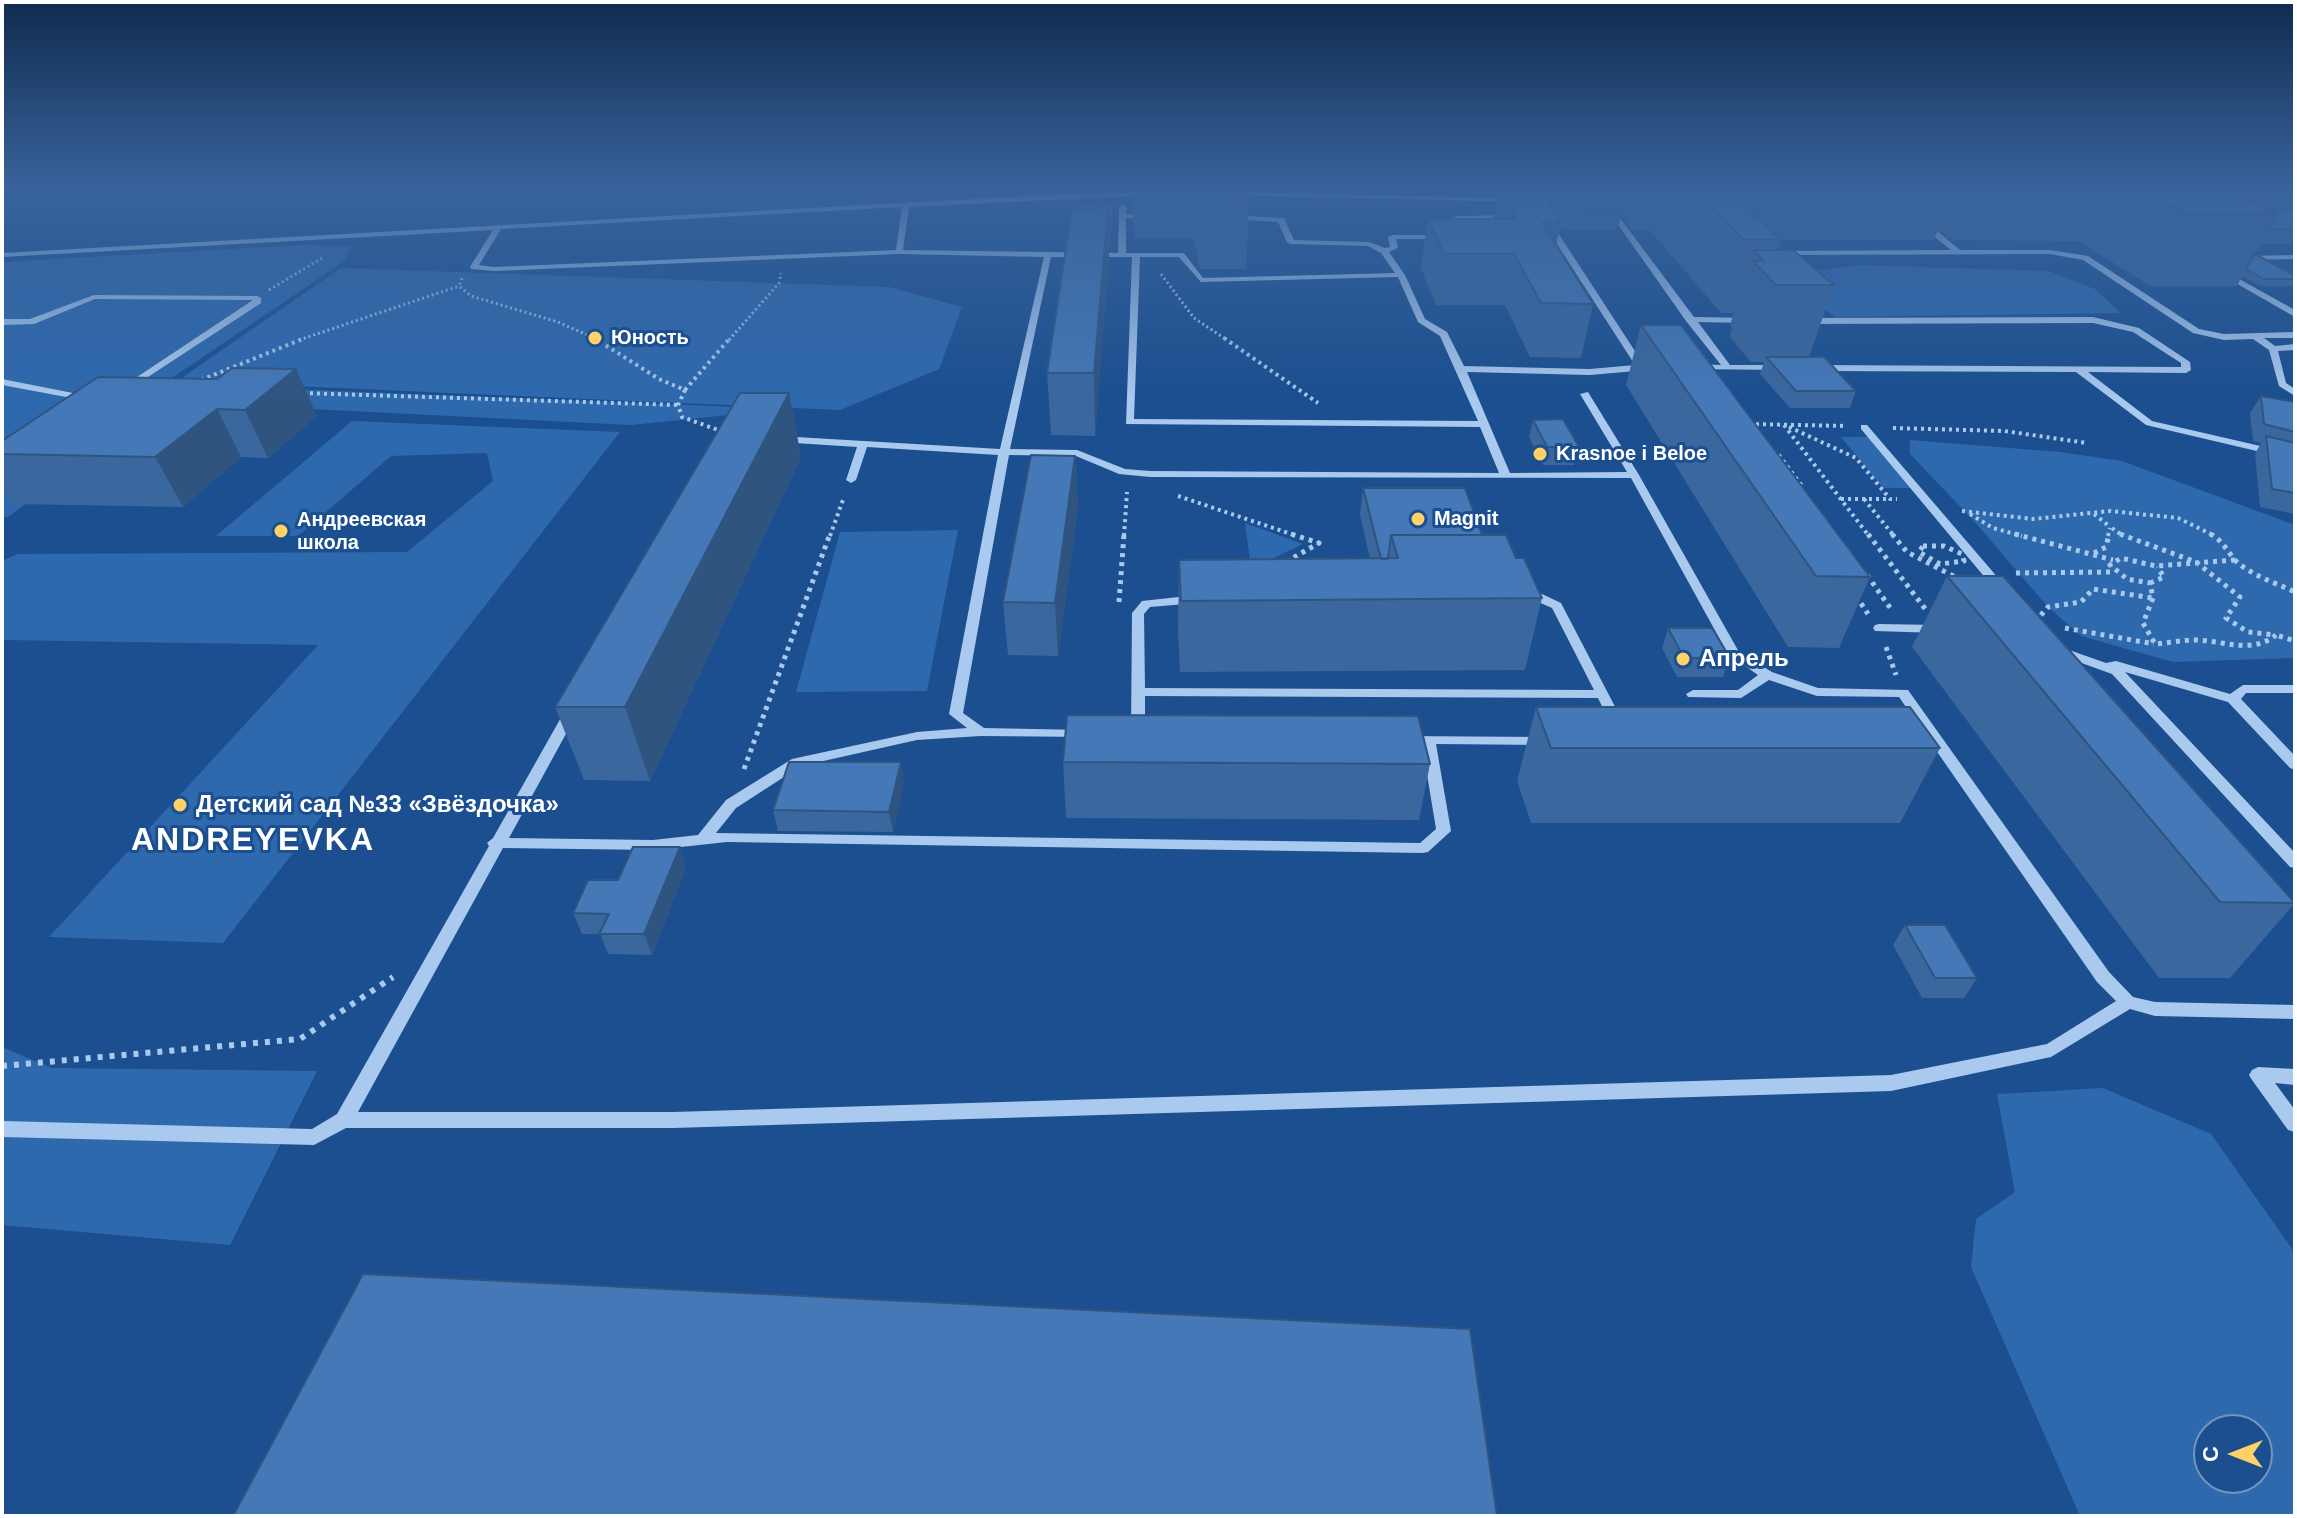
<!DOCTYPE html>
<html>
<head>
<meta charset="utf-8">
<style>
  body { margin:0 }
  #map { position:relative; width:2297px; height:1518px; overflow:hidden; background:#1b4f8f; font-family:Helvetica,sans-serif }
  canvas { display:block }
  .frame { position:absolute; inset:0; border:4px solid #fff; pointer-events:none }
  .north { position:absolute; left:2193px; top:1414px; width:80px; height:80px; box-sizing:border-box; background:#1b4f8f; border:2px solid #7695bc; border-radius:50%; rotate:270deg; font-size:22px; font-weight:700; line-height:32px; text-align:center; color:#fff }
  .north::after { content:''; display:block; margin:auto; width:28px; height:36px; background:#ffd166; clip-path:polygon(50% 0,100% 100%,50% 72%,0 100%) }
</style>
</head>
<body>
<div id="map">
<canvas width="2297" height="1518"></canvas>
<div class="frame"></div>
<div class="north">С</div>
</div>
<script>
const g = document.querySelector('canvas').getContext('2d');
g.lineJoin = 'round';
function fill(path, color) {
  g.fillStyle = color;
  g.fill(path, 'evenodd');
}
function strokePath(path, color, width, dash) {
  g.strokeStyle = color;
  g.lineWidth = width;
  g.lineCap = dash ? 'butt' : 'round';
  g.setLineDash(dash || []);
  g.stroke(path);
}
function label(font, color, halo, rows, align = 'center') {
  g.font = font + ' Helvetica,sans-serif';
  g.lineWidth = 6;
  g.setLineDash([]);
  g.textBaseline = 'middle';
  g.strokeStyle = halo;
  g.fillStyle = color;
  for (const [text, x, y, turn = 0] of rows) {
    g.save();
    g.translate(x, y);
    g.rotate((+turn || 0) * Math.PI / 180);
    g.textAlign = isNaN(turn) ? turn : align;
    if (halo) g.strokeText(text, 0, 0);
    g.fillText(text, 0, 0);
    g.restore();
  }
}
fill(new Path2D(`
  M 303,245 L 350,247 L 346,260 L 163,384 L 787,409 L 631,425 L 271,407 L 149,414 L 8,517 L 2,517 L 2,262 Z
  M 1860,265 L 2048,271 L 2095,289 L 2121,313 L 1835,317 L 1798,288 L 1789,274 Z
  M 341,268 L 889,287 L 962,307 L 939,369 L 840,410 L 177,381 Z
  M 352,421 L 620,432 L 223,943 L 49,937 L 318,645 L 2,640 L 2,561 L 17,554 L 407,552 L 493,481 L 487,453 L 391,456 L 298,536 L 216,536 Z
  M 1841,437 L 1872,437 L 1915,488 L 1883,488 Z
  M 1910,440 L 2060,452 L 2122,461 L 2295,525 L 2295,658 L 2173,662 L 2081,636 L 2048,607 L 1973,520 L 1910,454 Z
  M 1245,523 L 1303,544 L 1251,569 Z
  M 958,530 L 927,691 L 796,692 L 840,532 Z
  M 2,1047 L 52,1068 L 317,1071 L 230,1245 L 2,1225 Z
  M 2103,1088 L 2211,1134 L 2295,1253 L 2295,1516 L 2080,1516 L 1971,1267 L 1976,1219 L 2015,1192 L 1997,1094 ZM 2209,1430 L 2257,1430 L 2257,1478 L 2209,1478 Z`), '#2e69ad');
strokePath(new Path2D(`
  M 1161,274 L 1194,318 L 1227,340
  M 462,278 L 459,286 L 471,296 L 558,322 L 599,340
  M 269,290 L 322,258
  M 299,340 L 459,286
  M 729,340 L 779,283 L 781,273`), '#a9c9ee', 3, [2, 3]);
strokePath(new Path2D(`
  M 594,338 L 659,379 L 685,390 L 678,405 L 682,417 L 721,431
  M 1224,338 L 1318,403
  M 201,380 L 305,338
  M 685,390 L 730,338
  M 303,393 L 678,405
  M 1749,424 L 1847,426
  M 1784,425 L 1869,536
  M 1789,427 L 1856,458 L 1890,499 L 1897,499
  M 1893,428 L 2004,431 L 2087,443
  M 1772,454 L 1778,454 L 1802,486
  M 1178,496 L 1297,536
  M 1841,499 L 1889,499
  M 1864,499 L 1894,536
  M 1962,511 L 2033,519 L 2110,511 L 2178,518 L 2215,536
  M 1970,514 L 1993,528 L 2022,536
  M 2094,514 L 2109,526
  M 2112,528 L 2123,536
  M 830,536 L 844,497
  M 1124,536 L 1127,492
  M 2108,536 L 2110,528`), '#a9c9ee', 4, [3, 4]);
strokePath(new Path2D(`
  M 1868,534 L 1926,610
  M 1892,534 L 1907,552 L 1957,578
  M 2015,534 L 2113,560
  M 2120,534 L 2196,562 L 2240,597 L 2226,618 L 2248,632 L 2275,635
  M 2210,534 C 2223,540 2227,552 2237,562 C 2253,576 2276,583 2295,592
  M 1923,546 L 1944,546 L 1962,554 L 1964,561 L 1940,564 L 1919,552 Z
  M 2094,553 L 2106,547 L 2109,534
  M 2235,560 L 2156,566 L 2121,558 L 2110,565 L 2127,579 L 2150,583 L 2153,598 L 2143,623 L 2155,644 C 2168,643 2181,640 2194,640 C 2223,640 2251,655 2276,635
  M 1286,562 L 1319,543 L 1291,534
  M 2016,573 L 2114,572
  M 1867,575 L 1891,609
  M 2150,583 L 2164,577 L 2157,567
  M 1856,596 L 1868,614
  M 1119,602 L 1124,534
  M 2035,622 L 2048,607 L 2081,602 L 2093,589 L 2153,598
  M 2065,628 L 2154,644
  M 2279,636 L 2295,641
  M 1886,647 L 1896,675
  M 744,769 L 830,534`), '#a9c9ee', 5, [4, 5]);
strokePath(new Path2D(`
  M 2,1066 L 300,1039 L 393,977`), '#a9c9ee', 6, [5, 7]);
fill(new Path2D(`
  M 1152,192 L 1154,195 L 909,207 L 903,250 L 1118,253 L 1119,207 L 1123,205 L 1127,207 L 1126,214 L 1149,214 L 1153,216 L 1149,218 L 1126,218 L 1126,253 L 1184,253 L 1203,278 L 1395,273 L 1381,253 L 1368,246 L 1291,244 L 1287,242 L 1278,222 L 1227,219 L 1230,215 L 1284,218 L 1294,240 L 1369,242 L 1385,248 L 1390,247 L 1388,237 L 1392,235 L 1445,235 L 1445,239 L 1396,239 L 1398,248 L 1389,252 L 1405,275 L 1425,319 L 1447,332 L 1464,366 L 1590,369 L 1635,365 L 1544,224 L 1551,222 L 1644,365 L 1652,367 L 1647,370 L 1590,375 L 1467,372 L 1510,473 L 1627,472 L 1580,394 L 1588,392 L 1639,475 L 1739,652 L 1772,672 L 1818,688 L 1908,690 L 2109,972 L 2133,997 L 2155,1002 L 2295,1005 L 2295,1019 L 2155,1016 L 2130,1009 L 2051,1057 L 1891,1091 L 673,1128 L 346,1128 L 314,1145 L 2,1137 L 2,1121 L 312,1129 L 337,1114 L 489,846 L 487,843 L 493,838 L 567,707 L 572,706 L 579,710 L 509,838 L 653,840 L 698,835 L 726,800 L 792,759 L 917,732 L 967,728 L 949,714 L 998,455 L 867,447 L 856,480 L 851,483 L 846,480 L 857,447 L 779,442 L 774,439 L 779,436 L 1000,449 L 1044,257 L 899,254 L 494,271 L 471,269 L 470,267 L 493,230 L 2,257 L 2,253 L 1043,195 ZM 902,207 L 896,250 L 494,267 L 479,265 L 501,229 ZM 1051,257 L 1132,257 L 1126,424 L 1480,427 L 1499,473 L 1150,471 L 1125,469 L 1077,450 L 1010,449 ZM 1140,257 L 1179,257 L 1201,282 L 1398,277 L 1418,322 L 1440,336 L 1478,421 L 1134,419 ZM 1009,455 L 1076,456 L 1119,474 L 1150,477 L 1631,478 L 1728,654 L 1758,675 L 1738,690 L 1693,690 L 1686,694 L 1688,697 L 1741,698 L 1769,680 L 1817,696 L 1899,697 L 2097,982 L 2116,1001 L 2047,1044 L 1891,1075 L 673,1112 L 358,1112 L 503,848 L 653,850 L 727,842 L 1423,853 L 1428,852 L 1451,831 L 1436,744 L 1544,745 L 1551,741 L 1544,737 L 1400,736 L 1398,739 L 1400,742 L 1422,744 L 1436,829 L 1420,843 L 716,833 L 736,808 L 801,766 L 917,740 L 981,736 L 1090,737 L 1092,734 L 1090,731 L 1085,730 L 984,728 L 963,713 Z
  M 1229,192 L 1516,198 L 1519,200 L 1516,202 L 1227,195 Z
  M 1605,206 L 1611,206 L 1694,317 L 1752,318 L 1753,320 L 1749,323 L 1698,322 L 1730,365 L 1779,365 L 1784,368 L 1782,370 L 1692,369 L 1692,365 L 1695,364 L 1721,365 L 1686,321 Z
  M 1513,215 L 1510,219 L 1457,220 L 1453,218 L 1457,216 Z
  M 1918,220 L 1924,220 L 1960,250 L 2050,250 L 2088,256 L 2199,329 L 2224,334 L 2295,332 L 2295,338 L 2264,338 L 2275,346 L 2295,344 L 2295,350 L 2278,351 L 2286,383 L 2295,389 L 2295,396 L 2279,386 L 2269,350 L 2253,339 L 2224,340 L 2193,333 L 2083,260 L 2050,254 L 1778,255 L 1774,253 L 1778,251 L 1951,250 L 1918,224 Z
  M 2295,255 L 2295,259 L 2245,260 L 2241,258 L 2245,256 Z
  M 2223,270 L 2295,310 L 2295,317 L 2220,274 L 2220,270 Z
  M 94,295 L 257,296 L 261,298 L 261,303 L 128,390 L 125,389 L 125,385 L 253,300 L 95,299 L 34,324 L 2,325 L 2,319 L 30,319 Z
  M 2093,317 L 2139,328 L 2190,362 L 2191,370 L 2186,373 L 2088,372 L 2152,421 L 2295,454 L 2295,460 L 2146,425 L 2076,372 L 1815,371 L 1810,368 L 1815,365 L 2181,367 L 2181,363 L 2133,332 L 2093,323 L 1802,324 L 1798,321 L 1802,318 Z
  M 2,379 L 83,395 L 91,402 L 86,405 L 77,399 L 2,385 Z
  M 1861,425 L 1867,425 L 2005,586 L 2005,592 L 1997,592 L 1861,429 Z
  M 1526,593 L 1542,594 L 1561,603 L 1623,722 L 1621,725 L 1611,725 L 1598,698 L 1145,696 L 1145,732 L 1138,736 L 1131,732 L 1132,613 L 1142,601 L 1197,595 L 1203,599 L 1197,603 L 1150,607 L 1144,614 L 1145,688 L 1594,690 L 1552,608 L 1536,601 L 1522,600 L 1520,597 L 1522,594 Z
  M 1879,624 L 1938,625 L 1944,629 L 1938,633 L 1875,631 L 1873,628 L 1875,625 Z
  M 2055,645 L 2106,663 L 2116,661 L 2230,694 L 2243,685 L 2295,685 L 2295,693 L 2246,693 L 2241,699 L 2295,756 L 2295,770 L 2290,768 L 2228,702 L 2125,672 L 2295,853 L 2295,868 L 2290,867 L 2112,674 L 2051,652 L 2049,649 L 2051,646 Z
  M 2258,1067 L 2295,1069 L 2295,1085 L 2275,1083 L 2295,1110 L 2295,1132 L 2288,1130 L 2252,1080 L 2249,1075 L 2252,1070 Z`), '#a9c9ee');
fill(new Path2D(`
  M 685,187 L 717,187 L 717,188 L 686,190 Z
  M 1132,187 L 1246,187 L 1249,205 L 1246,269 L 1200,269 L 1194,239 L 1134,238 Z
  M 1468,187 L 2295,187 L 2295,244 L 2260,244 L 2254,255 L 2295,276 L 2295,286 L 2260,286 L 2242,276 L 2237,286 L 2150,286 L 2079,241 L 1952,240 L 1938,229 L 1934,240 L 1782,240 L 1779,250 L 1834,285 L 1809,357 L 1856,391 L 1850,408 L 1790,408 L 1760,374 L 1764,362 L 1751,362 L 1730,337 L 1732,327 L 1730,325 L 1734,313 L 1721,313 L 1650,230 L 1632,230 L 1621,215 L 1617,230 L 1560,229 L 1556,245 L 1593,304 L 1581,358 L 1530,357 L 1505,305 L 1436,305 L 1421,268 L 1428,219 L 1493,219 L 1497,196 L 1472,195 Z
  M 1113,217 L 1109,250 L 1095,436 L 1051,435 L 1047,373 Z
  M 1641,325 L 1870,577 L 1839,648 L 1788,647 L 1626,385 Z
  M 296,369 L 317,416 L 268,458 L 241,457 L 183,507 L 14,504 L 2,485 L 2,441 L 217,379 Z
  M 789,393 L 801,457 L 650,781 L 584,780 L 555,707 Z
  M 2261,396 L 2295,402 L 2295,514 L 2260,507 L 2255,454 L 2261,443 L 2253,441 L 2250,413 Z
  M 1533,420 L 1579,447 L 1574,465 L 1543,465 L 1529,437 Z
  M 1075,456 L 1078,506 L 1058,656 L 1008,655 L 1003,602 Z
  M 1363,488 L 1482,535 L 1516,558 L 1542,598 L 1525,670 L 1180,672 L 1178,630 L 1179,560 L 1370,559 L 1360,515 Z
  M 1947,576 L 2295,903 L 2230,978 L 2159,978 L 1912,647 Z
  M 1668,628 L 1730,658 L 1723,677 L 1677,677 L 1662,648 Z
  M 1536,707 L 1940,748 L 1900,823 L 1531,823 L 1517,781 Z
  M 1063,762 L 1430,764 L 1419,820 L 1066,818 Z
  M 904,782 L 893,832 L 778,831 L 773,810 Z
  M 686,868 L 652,955 L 608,954 L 600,934 L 582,934 L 573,913 L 618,880 Z
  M 1905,925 L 1977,978 L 1964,998 L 1922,998 L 1893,945 Z`), '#3a679d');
fill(new Path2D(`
  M 1113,203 L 1113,217 L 1110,250 L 1110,235 Z
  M 1108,207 L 1109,260 L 1095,436 L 1094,373 Z
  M 296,369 L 317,416 L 268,458 L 245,410 Z
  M 789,393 L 801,457 L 650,781 L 625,707 Z
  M 217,409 L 241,457 L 183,507 L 155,457 Z
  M 1075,456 L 1078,506 L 1058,656 L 1055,603 Z
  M 901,762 L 904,782 L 893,832 L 889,812 Z
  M 680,847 L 686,868 L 652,955 L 644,934 Z`), '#305480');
const building = new Path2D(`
  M 1198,187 L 1246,187 L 1249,205 L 1201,205 Z
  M 1499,187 L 1540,187 L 1561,222 L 1542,222 L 1593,304 L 1541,303 L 1514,254 L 1444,254 L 1428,219 L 1516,219 Z
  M 1546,187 L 1605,187 L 1622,209 L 1565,208 Z
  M 1691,187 L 1727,187 L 1782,240 L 1743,239 Z
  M 2137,187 L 2222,187 L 2277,214 L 2187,214 Z
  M 2236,194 L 2295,194 L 2295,200 L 2247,199 Z
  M 1113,203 L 1110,235 L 1109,235 L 1108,207 L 1081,209 L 1081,204 Z
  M 1108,207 L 1094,373 L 1047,373 L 1072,209 Z
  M 2265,209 L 2295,209 L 2295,229 L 2269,229 L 2277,214 Z
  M 1753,250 L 1793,250 L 1834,285 L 1776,285 L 1753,261 L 1764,261 Z
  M 2254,255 L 2257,255 L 2295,276 L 2295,279 L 2264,279 L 2246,269 Z
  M 1641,325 L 1681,325 L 1870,577 L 1816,576 Z
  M 1766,357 L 1824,357 L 1856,391 L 1796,391 Z
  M 232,368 L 296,369 L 245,410 L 217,409 L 155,457 L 2,454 L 2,441 L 98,377 L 217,379 Z
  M 740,393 L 789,393 L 625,707 L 555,707 Z
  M 2261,396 L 2295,402 L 2295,432 L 2264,424 Z
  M 1563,419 L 1579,447 L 1547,447 L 1533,420 Z
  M 2266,436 L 2295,443 L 2295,493 L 2272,489 Z
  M 1031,455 L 1075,456 L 1055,603 L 1003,602 Z
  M 1363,488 L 1465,488 L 1482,535 L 1391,535 L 1388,559 L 1381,559 Z
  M 1391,535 L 1506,535 L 1516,558 L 1524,558 L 1542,598 L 1181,601 L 1179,560 L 1398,558 Z
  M 1947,576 L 2003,576 L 2295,903 L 2220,902 Z
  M 1668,628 L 1712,628 L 1730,658 L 1684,658 Z
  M 1536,707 L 1910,707 L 1940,748 L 1551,748 Z
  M 1067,715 L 1418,716 L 1430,764 L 1063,762 Z
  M 789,762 L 901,762 L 889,812 L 773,810 Z
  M 633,847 L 680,847 L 644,934 L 599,934 L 609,914 L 573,913 L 588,880 L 618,880 Z
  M 1905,925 L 1945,925 L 1977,978 L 1935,978 Z
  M 363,1274 L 1470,1329 L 1497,1516 L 233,1516 Z`);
fill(building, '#4478b7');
strokePath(building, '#305480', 2);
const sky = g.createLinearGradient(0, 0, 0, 399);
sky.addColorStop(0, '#0f2b4f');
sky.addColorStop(0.47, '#39639b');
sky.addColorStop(1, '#39639b00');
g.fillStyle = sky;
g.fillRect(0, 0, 2297, 399);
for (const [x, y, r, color] of [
  [595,338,8,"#ffd166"],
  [1540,454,8,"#ffd166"],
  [1418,519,8,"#ffd166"],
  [281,531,8,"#ffd166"],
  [1683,659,8,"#ffd166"],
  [180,805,8,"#ffd166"]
]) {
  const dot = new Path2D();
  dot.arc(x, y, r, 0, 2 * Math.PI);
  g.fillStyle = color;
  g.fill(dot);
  strokePath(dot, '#1b4f8f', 3);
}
label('bold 20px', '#fff', '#1b4f8f', [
  ["Юность",611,338],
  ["Krasnoe i Beloe",1556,454],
  ["Magnit",1434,519],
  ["Андреевская",297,520],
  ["школа",297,543]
], 'left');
label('bold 24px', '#fff', '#1b4f8f', [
  ["Апрель",1699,659],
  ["Детский сад №33 «Звёздочка»",196,805]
], 'left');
g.letterSpacing = '2px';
label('bold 32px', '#fff', '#1b4f8f', [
  ["ANDREYEVKA",253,841]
]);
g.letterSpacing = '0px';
</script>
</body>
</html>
